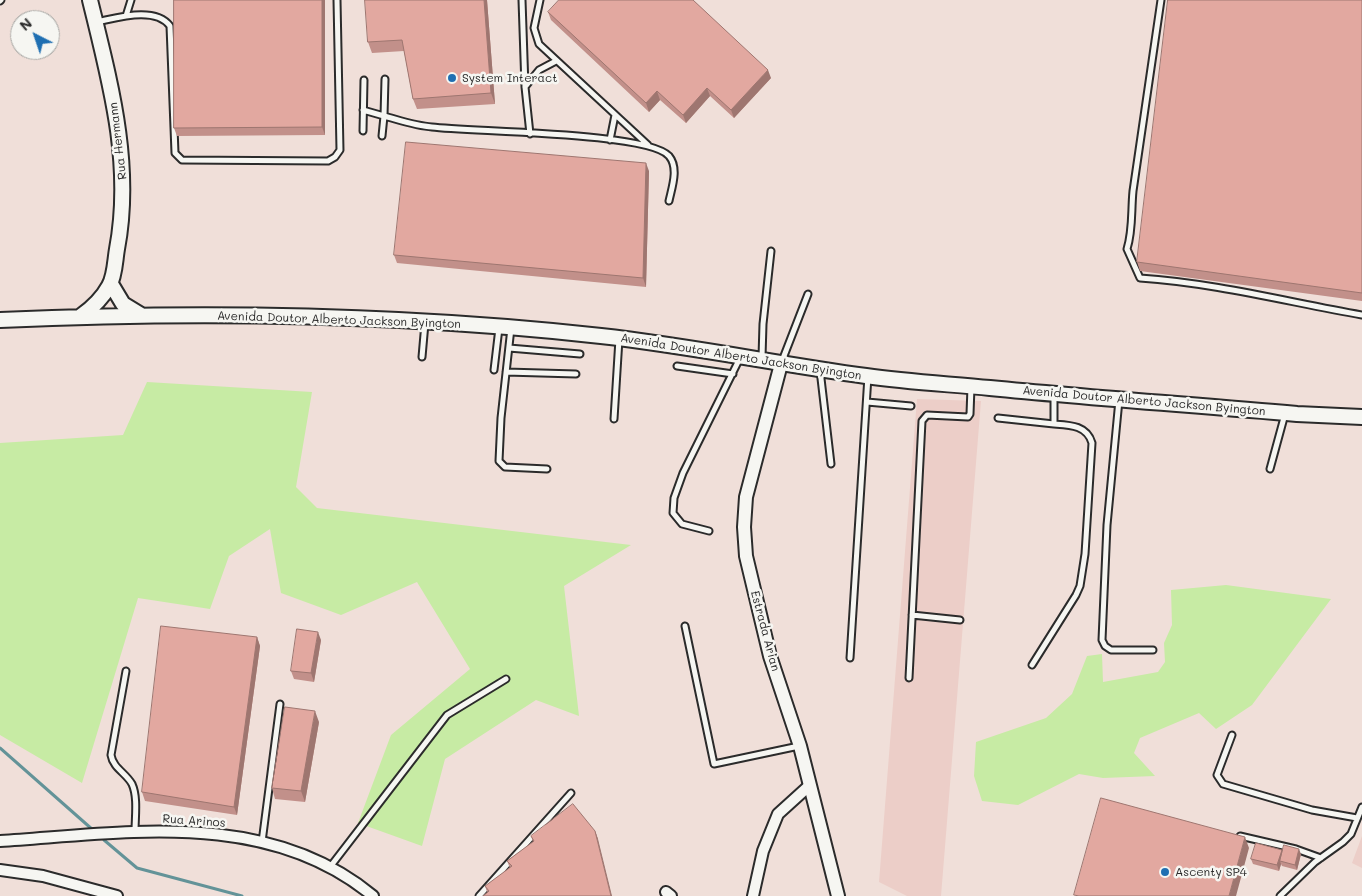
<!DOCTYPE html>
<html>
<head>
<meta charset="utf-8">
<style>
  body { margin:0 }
  #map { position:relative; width:1362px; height:896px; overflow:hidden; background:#f0dfd9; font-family:Mali,sans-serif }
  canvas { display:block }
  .north { position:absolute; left:10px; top:10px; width:50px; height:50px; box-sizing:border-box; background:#f6f6f2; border:1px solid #a5a5a2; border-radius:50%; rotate:319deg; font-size:14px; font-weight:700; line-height:20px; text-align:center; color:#2b2b2b }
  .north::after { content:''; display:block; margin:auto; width:18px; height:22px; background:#1f6fb2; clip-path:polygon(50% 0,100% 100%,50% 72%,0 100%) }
</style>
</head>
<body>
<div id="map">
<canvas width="1362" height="896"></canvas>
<div class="north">N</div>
</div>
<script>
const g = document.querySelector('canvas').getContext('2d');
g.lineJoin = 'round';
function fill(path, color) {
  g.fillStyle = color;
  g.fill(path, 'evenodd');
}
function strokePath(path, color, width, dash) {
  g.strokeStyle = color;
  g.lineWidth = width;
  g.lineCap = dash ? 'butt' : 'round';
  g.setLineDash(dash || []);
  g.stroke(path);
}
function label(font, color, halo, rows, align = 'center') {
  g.font = font + ' Mali,sans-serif';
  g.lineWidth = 5;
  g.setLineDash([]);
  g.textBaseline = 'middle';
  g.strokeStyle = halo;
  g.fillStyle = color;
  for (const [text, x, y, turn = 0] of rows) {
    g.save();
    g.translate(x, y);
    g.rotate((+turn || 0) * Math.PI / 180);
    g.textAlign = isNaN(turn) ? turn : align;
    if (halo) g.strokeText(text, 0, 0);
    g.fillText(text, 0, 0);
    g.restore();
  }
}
fill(new Path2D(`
  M 917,399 L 981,401 L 941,896 L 907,896 L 879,882 Z
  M 1362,836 L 1362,868 L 1352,863 Z`), '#eccec8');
fill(new Path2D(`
  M 147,382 L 312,392 L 296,487 L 317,508 L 631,545 L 564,586 L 579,716 L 536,700 L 445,759 L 422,846 L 358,823 L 391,735 L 470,669 L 417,582 L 341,615 L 281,593 L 270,529 L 229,556 L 210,609 L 138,598 L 82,783 L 0,735 L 0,443 L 123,435 Z
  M 1226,585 L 1331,599 L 1252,705 L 1216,729 L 1199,713 L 1140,738 L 1134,753 L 1155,776 L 1103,778 L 1079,774 L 1018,805 L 982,801 L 974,776 L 976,742 L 1046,718 L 1072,694 L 1087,656 L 1102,654 L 1103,682 L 1158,672 L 1165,662 L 1164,643 L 1172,625 L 1171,590 Z`), '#c7eba4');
strokePath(new Path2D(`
  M 0,748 L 93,830
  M 104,840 L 137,868 L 242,896`), '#639398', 3);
const service = new Path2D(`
  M 522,0 L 525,87 L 530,134
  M 540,0 L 534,28 L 539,44 L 648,145
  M 1161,0 L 1133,191 C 1131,211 1133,230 1127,249 L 1140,278 C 1215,283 1288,302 1362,315
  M 0,1 L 1,0
  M 126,16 L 131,0
  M 96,22 C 117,18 155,6 170,26 L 175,153 L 182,160 L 328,161 L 335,157 L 340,150 L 337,0
  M 385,79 L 384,116 C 399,120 416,126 432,127 C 472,132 648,132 669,156 C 679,168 672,187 669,201
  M 525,87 L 539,70 L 556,61
  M 363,110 L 384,116 L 382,136
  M 363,131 L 364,80
  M 610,140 L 615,115
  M 511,328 L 501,418 L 499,461 L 505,467 L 547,469
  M 509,348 L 580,354
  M 422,357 L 425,323
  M 762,357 L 763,324 L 771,251
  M 782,361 L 808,294
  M 677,366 L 733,374
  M 494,370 L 499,328
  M 820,370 L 831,464
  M 506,372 L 576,374
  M 1119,400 L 1107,525 L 1102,640 L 1105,646 L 1111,650 L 1153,650
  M 867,402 L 911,406
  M 998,418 L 1054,424
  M 614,419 L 619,339
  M 1270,469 L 1285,414
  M 709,531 L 682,524 L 673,513 L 674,498 L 683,473 L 740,358
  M 912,615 L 960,620
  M 685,626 L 714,764 L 799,746
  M 850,658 L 868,376
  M 1032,665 L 1076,595 L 1080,586 L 1085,554 L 1092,443 C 1087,425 1069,425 1054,424 L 1054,394
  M 126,671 L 111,755 C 113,768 126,773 132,784 C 138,797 135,817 135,832
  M 909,678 L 922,421 L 927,415 L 968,417 L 970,414 L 971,387
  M 1232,735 L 1217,775 L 1223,784 L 1312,810 L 1357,818
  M 1240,836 L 1296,849 L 1321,858
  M 262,842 L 280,704
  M 330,867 L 447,715 L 506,679
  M 479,896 L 571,793
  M 1280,896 L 1315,862 L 1343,842 L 1351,834 L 1362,807`);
const minor = new Path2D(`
  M 0,841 C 126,833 267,808 373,896
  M 0,870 L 43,876 L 117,896
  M 666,892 L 671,896
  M 753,896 L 763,851 L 778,814 L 810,785`);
const tertiary = new Path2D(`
  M 781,364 L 746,497 L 744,527 L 746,556 L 770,656 L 800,746 L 838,896`);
const secondary = new Path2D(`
  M 111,284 L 123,304 L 141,315
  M 81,316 C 92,308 102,299 109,286 C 115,276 115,260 117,249 C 133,164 110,82 90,0
  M 0,320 C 200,311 402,314 601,336 C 690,346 778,364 866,376 C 907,382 949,384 990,388 C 1092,398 1194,405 1297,414 L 1362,417`);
strokePath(service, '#2b2b2b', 9);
strokePath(minor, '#2b2b2b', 14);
strokePath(tertiary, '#2b2b2b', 16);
strokePath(secondary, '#2b2b2b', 18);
strokePath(service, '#f6f6f2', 5);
strokePath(minor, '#f6f6f2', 10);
strokePath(tertiary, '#f6f6f2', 12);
strokePath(secondary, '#f6f6f2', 14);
fill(new Path2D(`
  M 174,0 L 325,0 L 325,135 L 177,136 L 174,128 Z
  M 487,0 L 495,104 L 417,109 L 413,99 L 404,51 L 372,53 L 368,42 Z
  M 1362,0 L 1362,301 L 1140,271 L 1137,262 Z
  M 548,12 L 771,78 L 734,118 L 710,96 L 686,123 L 660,100 L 649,112 L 551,20 Z
  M 649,171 L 646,287 L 397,263 L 394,255 Z
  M 257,637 L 260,646 L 237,815 L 145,801 L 142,792 Z
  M 321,640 L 314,682 L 294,679 L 291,671 Z
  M 319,722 L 305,802 L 275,799 L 272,788 Z
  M 595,831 L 598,839 L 487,892 L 485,886 L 510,868 L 507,861 L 533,842 L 531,836 Z
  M 1282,850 L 1282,851 L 1301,854 L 1297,870 L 1282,866 L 1281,864 L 1279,871 L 1253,864 L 1251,859 Z`), '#c2908a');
fill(new Path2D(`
  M 322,0 L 325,0 L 325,135 L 322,127 Z
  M 484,0 L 487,0 L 495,104 L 491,93 Z
  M 768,70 L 771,78 L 734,118 L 731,110 Z
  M 707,88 L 710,96 L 686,123 L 683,115 Z
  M 657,91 L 660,100 L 649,112 L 646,103 Z
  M 646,163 L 649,171 L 646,287 L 643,278 Z
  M 318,632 L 321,640 L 314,682 L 311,673 Z
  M 257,637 L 260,646 L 237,815 L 234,807 Z
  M 315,711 L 319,722 L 305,802 L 301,791 Z
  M 595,831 L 598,839 L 612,896 L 611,896 Z
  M 1245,837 L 1249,848 L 1236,896 L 1229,896 Z
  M 1299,849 L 1301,854 L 1297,870 L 1295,865 Z
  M 1282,850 L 1284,855 L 1280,861 L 1281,864 L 1279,871 L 1277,865 Z`), '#9e7670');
const building = new Path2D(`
  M 174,0 L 322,0 L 322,127 L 174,128 Z
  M 365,0 L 484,0 L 491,93 L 413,99 L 402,40 L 368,42 Z
  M 559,0 L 693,0 L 768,70 L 731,110 L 707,88 L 683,115 L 657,91 L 646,103 L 548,12 Z
  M 1168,0 L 1362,0 L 1362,293 L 1137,262 Z
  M 406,142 L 646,163 L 643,278 L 394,255 Z
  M 161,626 L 257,637 L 234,807 L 142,792 Z
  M 297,629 L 318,632 L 311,673 L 291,671 Z
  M 285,707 L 315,711 L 301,791 L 272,788 Z
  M 1101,798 L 1245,837 L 1229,896 L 1079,896 L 1074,895 Z
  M 573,804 L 595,831 L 611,896 L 483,896 L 489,891 L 485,886 L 512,866 L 507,861 L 534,841 L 531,836 Z
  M 1256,843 L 1282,850 L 1277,865 L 1251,859 Z
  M 1284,845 L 1299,849 L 1295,865 L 1280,861 Z`);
fill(building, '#e2a8a0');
strokePath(building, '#9e7670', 1);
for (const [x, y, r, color] of [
  [452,78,5,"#1f6fb2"],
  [1165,872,5,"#1f6fb2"]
]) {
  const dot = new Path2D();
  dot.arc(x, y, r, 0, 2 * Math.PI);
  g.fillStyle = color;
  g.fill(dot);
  strokePath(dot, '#f6f6f2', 2);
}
label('12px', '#2b2b2b', '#f6f6f2', [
  ["System Interact",462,78],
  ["Ascenty SP4",1175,872]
], 'left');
label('12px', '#2b2b2b', '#f6f6f2', [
  ["Rua Hermann",118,141,-97],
  ["Avenida Doutor Alberto Jackson Byington",339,320,2],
  ["Avenida Doutor Alberto Jackson Byington",741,357,9],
  ["Avenida Doutor Alberto Jackson Byington",1144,401,5],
  ["Estrada Arian",765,631,75],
  ["Rua Arinos",194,821,4]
]);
</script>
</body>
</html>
